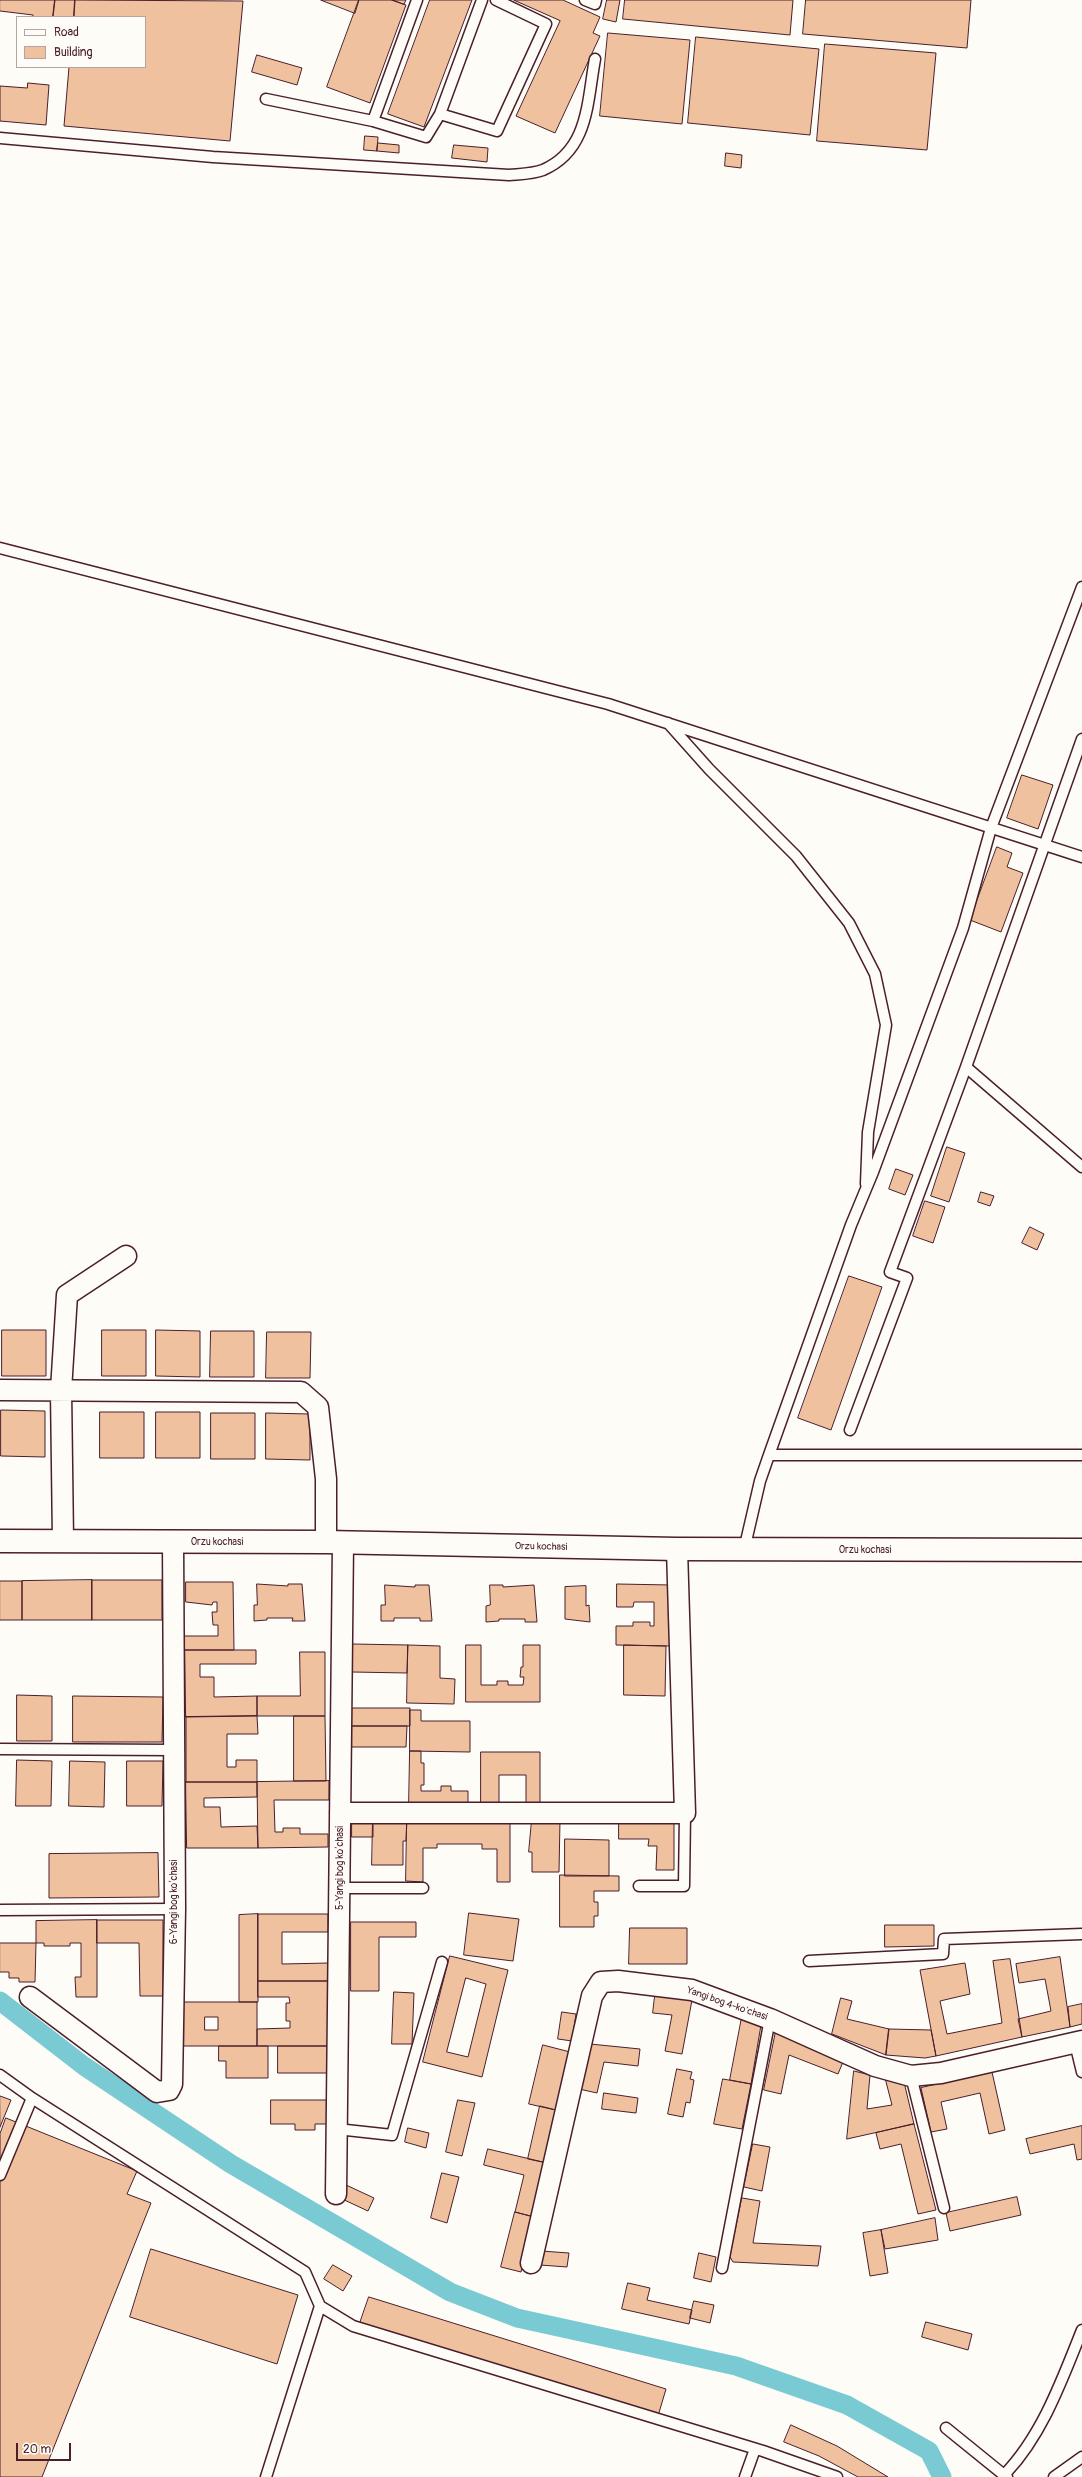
<!DOCTYPE html>
<html>
<head>
<meta charset="utf-8">
<style>
  body { margin:0 }
  #map { position:relative; width:1082px; height:2477px; overflow:hidden; background:#fdfcf7; font-family:Pangolin,sans-serif }
  canvas { display:block }
  .legend { position:absolute; left:16px; top:16px; width:130px; height:52px; box-sizing:border-box; background:#fdfcf7; border:1px solid #b5a4a5; margin:0; padding:5px 7px; list-style:none; font-size:12px; color:#4a1f2b }
  .legend li { display:flex; align-items:center; gap:8px; height:20px }
  .legend b { width:20px; border:1px solid #b5a4a5 }
  .scale { position:absolute; left:16px; top:2443px; width:55px; height:18px; box-sizing:border-box; border:2px solid #4a1f2b; border-top:0; padding-left:5px; font-size:12px; line-height:14px; white-space:nowrap; color:#4a1f2b; -webkit-text-stroke:3px #fdfcf7; paint-order:stroke }
</style>
</head>
<body>
<div id="map">
<canvas width="1082" height="2477"></canvas>
<ul class="legend">
<li><b style="height:5px;background:#fdfcf7"></b>Road</li>
<li><b style="height:11px;background:#f0c19f"></b>Building</li>
</ul>
<div class="scale">20 m</div>
</div>
<script>
const g = document.querySelector('canvas').getContext('2d');
g.lineJoin = 'round';
function strokePath(path, color, width, dash) {
  g.strokeStyle = color;
  g.lineWidth = width;
  g.lineCap = dash ? 'butt' : 'round';
  g.setLineDash(dash || []);
  g.stroke(path);
}
function fill(path, color) {
  g.fillStyle = color;
  g.fill(path, 'evenodd');
}
function label(font, color, halo, rows, align = 'center') {
  g.font = font + ' Pangolin,sans-serif';
  g.lineWidth = 3;
  g.setLineDash([]);
  g.textBaseline = 'middle';
  g.strokeStyle = halo;
  g.fillStyle = color;
  for (const [text, x, y, turn = 0] of rows) {
    g.save();
    g.translate(x, y);
    g.rotate((+turn || 0) * Math.PI / 180);
    g.textAlign = isNaN(turn) ? turn : align;
    if (halo) g.strokeText(text, 0, 0);
    g.fillText(text, 0, 0);
    g.restore();
  }
}
strokePath(new Path2D(`
  M 0,2001 L 84,2066 L 231,2164 L 450,2292 L 517,2318 L 736,2366 L 847,2405 L 929,2451 L 942,2477`), '#7acad4', 19);
const building = new Path2D(`
  M 0,0 L 55,0 L 53,17 L 33,17 L 33,15 L 0,11 Z
  M 55,0 L 75,0 L 74,17 L 53,17 Z
  M 75,0 L 243,1 L 230,141 L 64,126 L 69,67 L 145,67 L 145,17 L 74,17 Z
  M 321,0 L 359,0 L 355,13 Z
  M 359,0 L 392,0 L 406,5 L 370,103 L 327,87 Z
  M 392,0 L 406,0 L 404,4 Z
  M 430,0 L 472,0 L 424,127 L 388,114 Z
  M 514,0 L 563,0 L 600,17 L 593,33 L 600,36 L 555,133 L 516,116 L 560,21 Z
  M 607,0 L 620,0 L 616,22 L 603,19 Z
  M 625,0 L 793,0 L 790,35 L 623,19 Z
  M 806,0 L 971,0 L 967,48 L 803,34 Z
  M 608,33 L 690,40 L 682,124 L 600,116 Z
  M 696,37 L 819,49 L 810,135 L 688,123 Z
  M 825,44 L 936,53 L 927,150 L 817,141 Z
  M 257,55 L 302,68 L 297,85 L 252,72 Z
  M 28,83 L 49,85 L 46,125 L 0,121 L 0,86 L 27,88 Z
  M 365,136 L 378,137 L 377,151 L 364,150 Z
  M 378,143 L 399,145 L 399,153 L 377,151 Z
  M 454,145 L 488,148 L 487,162 L 452,158 Z
  M 726,153 L 742,155 L 741,168 L 725,166 Z
  M 1022,775 L 1053,785 L 1038,829 L 1007,818 Z
  M 997,847 L 1012,853 L 1007,867 L 1023,873 L 1001,932 L 970,920 Z
  M 947,1147 L 965,1153 L 949,1202 L 931,1196 Z
  M 896,1169 L 913,1175 L 905,1195 L 889,1189 Z
  M 981,1192 L 994,1196 L 990,1206 L 978,1202 Z
  M 925,1201 L 945,1207 L 933,1243 L 913,1236 Z
  M 1030,1227 L 1044,1234 L 1037,1250 L 1022,1243 Z
  M 849,1276 L 882,1287 L 831,1430 L 798,1418 Z
  M 2,1330 L 46,1330 L 46,1376 L 2,1376 Z
  M 102,1330 L 146,1330 L 146,1376 L 102,1376 Z
  M 156,1330 L 200,1331 L 200,1377 L 156,1376 Z
  M 211,1331 L 254,1331 L 254,1377 L 210,1377 Z
  M 267,1332 L 311,1332 L 310,1378 L 266,1378 Z
  M 1,1410 L 45,1411 L 45,1457 L 1,1456 Z
  M 100,1412 L 144,1412 L 144,1458 L 100,1458 Z
  M 156,1412 L 200,1412 L 200,1458 L 156,1458 Z
  M 211,1413 L 255,1413 L 255,1459 L 211,1459 Z
  M 266,1413 L 310,1414 L 310,1460 L 266,1459 Z
  M 92,1580 L 162,1580 L 162,1620 L 92,1620 Z
  M 92,1580 L 92,1620 L 22,1620 L 22,1581 Z
  M 0,1581 L 22,1581 L 22,1620 L 0,1620 Z
  M 186,1582 L 233,1582 L 234,1650 L 181,1650 L 180,1636 L 218,1636 L 218,1625 L 213,1625 L 212,1612 L 217,1612 L 217,1602 L 213,1602 L 212,1605 L 186,1602 Z
  M 257,1584 L 288,1586 L 288,1584 L 302,1584 L 305,1621 L 292,1621 L 293,1618 L 267,1618 L 267,1620 L 254,1621 L 254,1605 L 257,1605 Z
  M 617,1584 L 671,1585 L 670,1646 L 616,1645 L 616,1626 L 633,1626 L 633,1622 L 650,1622 L 650,1626 L 654,1626 L 654,1602 L 634,1602 L 633,1607 L 617,1607 Z
  M 385,1585 L 415,1587 L 415,1585 L 429,1585 L 432,1621 L 420,1621 L 420,1618 L 394,1618 L 394,1621 L 381,1621 L 381,1605 L 385,1605 Z
  M 490,1585 L 503,1585 L 503,1587 L 534,1585 L 537,1622 L 525,1622 L 525,1619 L 499,1619 L 499,1621 L 486,1622 L 486,1606 L 490,1605 Z
  M 586,1586 L 586,1606 L 589,1605 L 590,1622 L 565,1619 L 565,1587 Z
  M 353,1644 L 408,1645 L 407,1673 L 352,1672 Z
  M 408,1645 L 440,1646 L 440,1678 L 455,1679 L 454,1704 L 407,1703 Z
  M 466,1645 L 481,1645 L 481,1685 L 497,1685 L 497,1681 L 508,1681 L 508,1685 L 523,1685 L 524,1677 L 520,1677 L 521,1667 L 523,1667 L 523,1645 L 540,1645 L 540,1702 L 466,1702 Z
  M 624,1645 L 666,1646 L 665,1696 L 624,1695 Z
  M 185,1650 L 256,1650 L 256,1664 L 200,1664 L 200,1677 L 214,1677 L 214,1697 L 257,1696 L 257,1716 L 186,1717 Z
  M 300,1652 L 325,1652 L 325,1716 L 257,1716 L 257,1696 L 300,1696 Z
  M 17,1695 L 52,1696 L 52,1741 L 17,1741 Z
  M 73,1696 L 163,1697 L 162,1742 L 73,1742 Z
  M 352,1708 L 410,1708 L 410,1726 L 352,1726 Z
  M 410,1710 L 421,1710 L 421,1721 L 470,1721 L 470,1752 L 410,1751 Z
  M 257,1716 L 258,1734 L 227,1734 L 227,1767 L 236,1767 L 236,1760 L 257,1760 L 257,1782 L 186,1782 L 186,1717 Z
  M 294,1716 L 325,1716 L 326,1781 L 294,1781 Z
  M 352,1726 L 407,1726 L 406,1747 L 352,1747 Z
  M 410,1751 L 421,1751 L 421,1763 L 424,1763 L 424,1785 L 421,1785 L 421,1791 L 441,1791 L 441,1786 L 451,1786 L 451,1791 L 468,1791 L 468,1806 L 409,1805 Z
  M 481,1752 L 540,1752 L 540,1808 L 526,1808 L 526,1775 L 499,1775 L 499,1808 L 481,1808 Z
  M 17,1760 L 52,1761 L 51,1806 L 16,1806 Z
  M 70,1761 L 105,1762 L 104,1807 L 69,1806 Z
  M 127,1761 L 163,1761 L 162,1806 L 127,1806 Z
  M 329,1781 L 329,1800 L 274,1800 L 275,1832 L 283,1832 L 283,1828 L 300,1828 L 300,1834 L 328,1834 L 328,1847 L 258,1848 L 257,1782 Z
  M 186,1782 L 257,1782 L 257,1797 L 204,1798 L 204,1807 L 220,1807 L 221,1827 L 257,1826 L 258,1848 L 187,1848 Z
  M 373,1819 L 407,1819 L 406,1841 L 403,1841 L 403,1865 L 372,1865 Z
  M 407,1819 L 510,1820 L 510,1882 L 497,1882 L 497,1849 L 482,1849 L 482,1844 L 437,1844 L 437,1848 L 423,1848 L 423,1882 L 406,1881 Z
  M 532,1820 L 560,1820 L 559,1872 L 532,1872 L 532,1852 L 529,1852 Z
  M 619,1820 L 674,1821 L 674,1870 L 656,1870 L 657,1846 L 648,1846 L 649,1839 L 619,1839 Z
  M 352,1822 L 373,1822 L 373,1837 L 352,1837 Z
  M 565,1839 L 609,1840 L 609,1876 L 565,1876 Z
  M 158,1853 L 159,1897 L 49,1898 L 49,1854 Z
  M 560,1875 L 619,1876 L 619,1891 L 594,1891 L 594,1902 L 598,1902 L 598,1916 L 594,1916 L 594,1927 L 560,1927 Z
  M 469,1913 L 519,1919 L 513,1961 L 464,1955 Z
  M 258,1914 L 258,2002 L 239,2002 L 239,1915 Z
  M 258,1914 L 328,1914 L 328,1932 L 282,1932 L 282,1964 L 329,1963 L 329,1981 L 258,1981 Z
  M 97,1920 L 97,1997 L 76,1997 L 75,1977 L 81,1977 L 81,1943 L 70,1943 L 70,1946 L 44,1946 L 44,1943 L 36,1943 L 36,1921 Z
  M 97,1920 L 163,1920 L 163,1996 L 140,1996 L 139,1943 L 97,1943 Z
  M 351,1922 L 416,1922 L 416,1937 L 379,1937 L 379,1991 L 351,1991 Z
  M 885,1925 L 934,1925 L 934,1946 L 885,1947 Z
  M 630,1928 L 687,1928 L 687,1964 L 629,1964 Z
  M 0,1943 L 36,1943 L 35,1982 L 19,1982 L 19,1978 L 9,1978 L 9,1972 L 0,1972 Z
  M 450,1956 L 508,1970 L 482,2077 L 423,2062 ZM 466,1978 L 486,1984 L 468,2057 L 447,2052 Z
  M 1060,1957 L 1070,2027 L 1022,2037 L 1018,2019 L 1051,2011 L 1045,1979 L 1019,1983 L 1016,1964 Z
  M 1010,1959 L 1022,2037 L 936,2056 L 920,1970 L 965,1963 L 970,1994 L 940,2001 L 947,2034 L 1002,2023 L 993,1961 Z
  M 258,1981 L 329,1981 L 329,2046 L 257,2046 L 257,2029 L 290,2028 L 290,2021 L 286,2021 L 286,2003 L 290,2003 L 289,1997 L 258,1997 Z
  M 394,1992 L 414,1993 L 412,2044 L 392,2044 Z
  M 655,1996 L 692,2000 L 682,2054 L 665,2051 L 672,2015 L 653,2013 Z
  M 841,1998 L 852,2001 L 847,2019 L 889,2029 L 886,2055 L 832,2034 Z
  M 184,2002 L 257,2002 L 257,2046 L 184,2046 ZM 205,2017 L 218,2017 L 218,2030 L 205,2030 Z
  M 1082,2004 L 1082,2024 L 1070,2027 L 1068,2007 Z
  M 562,2012 L 576,2014 L 572,2041 L 558,2039 Z
  M 742,2017 L 761,2025 L 751,2084 L 730,2080 Z
  M 889,2029 L 931,2030 L 936,2056 L 925,2058 L 886,2055 Z
  M 776,2031 L 845,2057 L 838,2074 L 789,2055 L 781,2094 L 764,2090 Z
  M 590,2044 L 640,2049 L 638,2066 L 604,2062 L 597,2093 L 579,2089 Z
  M 543,2045 L 574,2053 L 560,2111 L 529,2104 Z
  M 219,2046 L 268,2046 L 268,2078 L 226,2078 L 226,2061 L 219,2061 Z
  M 278,2046 L 329,2046 L 329,2073 L 278,2073 Z
  M 677,2069 L 692,2072 L 690,2079 L 694,2080 L 690,2103 L 686,2102 L 683,2117 L 668,2114 Z
  M 854,2071 L 870,2075 L 867,2109 L 892,2105 L 885,2078 L 904,2082 L 914,2124 L 847,2139 Z
  M 992,2072 L 1005,2130 L 989,2134 L 980,2093 L 941,2102 L 947,2129 L 931,2132 L 921,2088 Z
  M 723,2079 L 751,2084 L 742,2129 L 714,2124 Z
  M 604,2093 L 638,2098 L 636,2113 L 602,2109 Z
  M 0,2096 L 11,2100 L 0,2127 Z
  M 271,2100 L 329,2100 L 328,2124 L 315,2124 L 315,2130 L 295,2130 L 295,2124 L 271,2124 Z
  M 458,2100 L 475,2103 L 462,2156 L 446,2152 Z
  M 540,2106 L 560,2111 L 547,2163 L 528,2159 Z
  M 6,2118 L 137,2171 L 127,2194 L 151,2203 L 42,2477 L 0,2477 L 0,2134 Z
  M 914,2124 L 936,2210 L 918,2214 L 901,2144 L 880,2149 L 876,2133 Z
  M 1082,2126 L 1082,2159 L 1077,2160 L 1074,2144 L 1030,2154 L 1026,2139 Z
  M 408,2128 L 429,2133 L 426,2148 L 405,2142 Z
  M 753,2144 L 770,2147 L 762,2191 L 744,2187 Z
  M 488,2149 L 547,2163 L 534,2217 L 515,2212 L 524,2175 L 484,2165 Z
  M 442,2173 L 459,2177 L 447,2223 L 431,2218 Z
  M 346,2185 L 374,2198 L 368,2211 L 340,2198 Z
  M 1017,2197 L 1021,2215 L 950,2231 L 946,2213 Z
  M 742,2198 L 760,2201 L 753,2243 L 821,2246 L 818,2266 L 733,2262 L 730,2257 Z
  M 515,2212 L 534,2217 L 521,2272 L 501,2267 Z
  M 935,2218 L 938,2240 L 885,2249 L 881,2230 Z
  M 881,2230 L 888,2273 L 870,2276 L 863,2233 Z
  M 151,2249 L 298,2295 L 277,2364 L 130,2317 Z
  M 541,2251 L 569,2253 L 567,2267 L 540,2265 Z
  M 699,2253 L 716,2257 L 711,2282 L 694,2278 Z
  M 333,2265 L 352,2276 L 343,2291 L 324,2279 Z
  M 628,2283 L 650,2288 L 647,2300 L 692,2310 L 689,2324 L 622,2309 Z
  M 369,2297 L 666,2389 L 658,2416 L 360,2323 Z
  M 694,2301 L 714,2305 L 710,2323 L 690,2318 Z
  M 926,2322 L 972,2334 L 968,2350 L 922,2337 Z
  M 791,2425 L 837,2446 L 888,2477 L 858,2477 L 819,2456 L 784,2442 Z`);
fill(building, '#f0c19f');
strokePath(building, '#4a1f2b', 1);
const service = new Path2D(`
  M 585,0 L 595,4 L 596,0
  M 266,99 L 373,121 L 417,0
  M 440,114 L 497,131 L 546,24 L 496,0
  M 373,121 L 426,137 L 440,114 L 482,0
  M 0,138 L 213,157 L 509,175 C 519,174 533,174 543,170 C 589,150 587,102 595,59
  M 0,548 L 608,704 L 1082,857
  M 668,723 L 709,769 L 796,856 L 849,923 L 875,974 L 886,1025 L 868,1132 L 866,1184
  M 1082,739 L 966,1067 L 1082,1167
  M 850,1430 L 907,1278 L 890,1272 L 966,1067
  M 769,1455 L 1082,1455
  M 744,1550 L 760,1481 L 769,1455 L 851,1225 L 873,1172 L 963,928 L 991,828 L 1082,587
  M 0,1749 L 173,1750
  M 639,1886 L 684,1886 L 685,1813
  M 340,1888 L 423,1888
  M 0,1910 L 175,1909
  M 809,1961 L 943,1954 L 944,1939 L 1082,1934
  M 1075,2043 L 1082,2072
  M 0,2075 L 32,2098 L 305,2272 L 320,2306 L 353,2326 L 763,2451 L 837,2477
  M 911,2076 L 944,2208
  M 337,2129 L 392,2135 L 442,1962
  M 0,2175 L 32,2098
  M 722,2268 L 770,2019
  M 946,2428 L 1004,2475
  M 266,2477 L 320,2306
  M 745,2477 L 755,2449
  M 1007,2477 L 1004,2475 C 1042,2436 1062,2380 1082,2330
  M 1054,2477 L 1082,2457`);
const minor = new Path2D(`
  M 0,1390 L 301,1392 L 318,1407 L 326,1479 L 326,1542
  M 63,1541 L 61,1390 L 67,1295 L 126,1256
  M 340,1813 L 685,1813 L 677,1549
  M 30,1997 L 157,2092 L 169,2090 L 172,2084 L 175,1909 L 173,1541
  M 336,2194 L 343,1543
  M 531,2263 L 592,1996 L 601,1982 L 618,1981 L 692,1990 L 770,2019 L 875,2066 L 911,2076 L 941,2073 L 1082,2041`);
const secondary = new Path2D(`
  M 0,1541 L 326,1542 L 677,1549 L 1082,1550`);
strokePath(service, '#4a1f2b', 13);
strokePath(minor, '#4a1f2b', 23);
strokePath(secondary, '#4a1f2b', 25);
strokePath(service, '#fdfcf7', 10);
strokePath(minor, '#fdfcf7', 20);
strokePath(secondary, '#fdfcf7', 22);
label('10px', '#4a1f2b', '#fdfcf7', [
  ["Orzu kochasi",217,1542],
  ["Orzu kochasi",541,1547,1],
  ["Orzu kochasi",865,1550],
  ["5-Yangi bog koʼchasi",340,1868,-90],
  ["6-Yangi bog koʼchasi",174,1902,-90],
  ["Yangi bog 4-koʼchasi",727,2004,19]
]);
</script>
</body>
</html>
